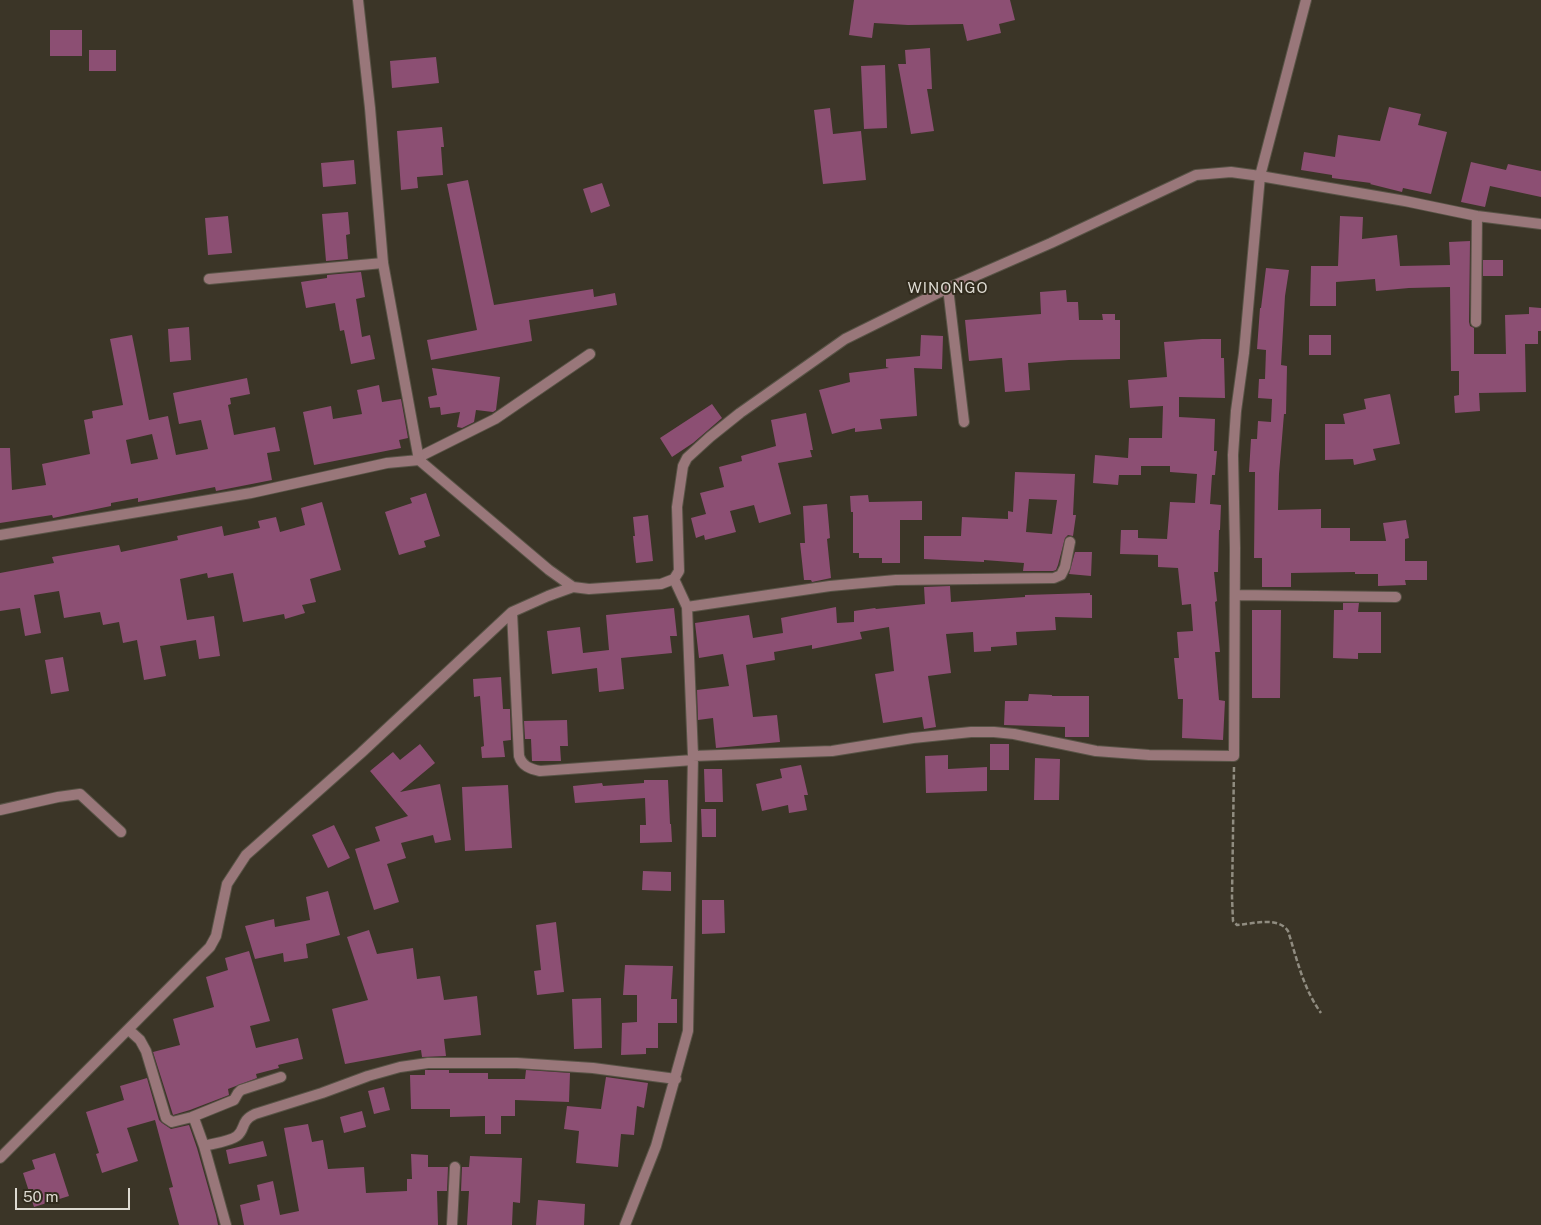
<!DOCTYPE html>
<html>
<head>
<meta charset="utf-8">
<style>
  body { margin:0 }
  #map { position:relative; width:1541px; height:1225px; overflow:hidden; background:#3b3527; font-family:"Public Sans",sans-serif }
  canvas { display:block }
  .scale { position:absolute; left:15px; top:1188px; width:115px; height:22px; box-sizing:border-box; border:2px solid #dedbd2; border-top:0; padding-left:6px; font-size:15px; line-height:18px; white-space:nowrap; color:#dedbd2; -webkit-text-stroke:4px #312b1d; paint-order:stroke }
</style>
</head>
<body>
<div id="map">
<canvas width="1541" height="1225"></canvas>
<div class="scale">50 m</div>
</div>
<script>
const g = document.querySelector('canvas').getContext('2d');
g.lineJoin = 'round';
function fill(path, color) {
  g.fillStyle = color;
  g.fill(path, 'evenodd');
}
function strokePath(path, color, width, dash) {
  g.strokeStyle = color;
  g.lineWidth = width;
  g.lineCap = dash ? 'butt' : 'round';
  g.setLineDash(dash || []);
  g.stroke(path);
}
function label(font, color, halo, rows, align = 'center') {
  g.font = font + ' "Public Sans",sans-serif';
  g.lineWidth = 4;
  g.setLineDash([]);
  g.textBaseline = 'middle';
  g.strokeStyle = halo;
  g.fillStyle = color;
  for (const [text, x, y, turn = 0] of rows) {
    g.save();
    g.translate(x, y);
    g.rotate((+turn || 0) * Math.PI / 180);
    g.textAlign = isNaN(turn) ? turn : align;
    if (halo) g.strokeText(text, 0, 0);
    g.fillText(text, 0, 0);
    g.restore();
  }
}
fill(new Path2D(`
  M 854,0 L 1010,0 L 1015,20 L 999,24 L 1001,33 L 967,41 L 963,24 L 908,25 L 874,23 L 872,38 L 849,35 Z
  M 50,30 L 82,30 L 82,56 L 50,56 Z
  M 930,48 L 932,89 L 927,89 L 934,131 L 911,134 L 898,64 L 906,64 L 905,50 Z
  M 89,50 L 116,50 L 116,71 L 89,71 Z
  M 436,57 L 439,83 L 392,88 L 390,61 Z
  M 885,65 L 887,128 L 864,129 L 861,66 Z
  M 1389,107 L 1421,114 L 1418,125 L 1447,132 L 1431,194 L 1403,188 L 1402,192 L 1370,184 L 1371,183 L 1332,178 L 1332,175 L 1301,170 L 1304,152 L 1335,157 L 1338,135 L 1380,141 Z
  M 830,108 L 833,134 L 861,131 L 866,180 L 823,184 L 814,110 Z
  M 442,127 L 444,147 L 441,147 L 443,175 L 417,177 L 418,188 L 401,190 L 397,131 Z
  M 354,160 L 356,184 L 323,187 L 321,163 Z
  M 1471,162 L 1506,170 L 1508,164 L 1541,171 L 1541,197 L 1490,186 L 1485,207 L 1461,202 Z
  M 468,180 L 494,305 L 593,289 L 594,297 L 615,293 L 617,305 L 529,320 L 532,341 L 431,360 L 427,340 L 477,330 L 447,184 Z
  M 602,183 L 610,206 L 591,213 L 583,189 Z
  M 348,212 L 350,234 L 346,235 L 348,259 L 326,261 L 322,214 Z
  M 228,216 L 232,253 L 208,255 L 205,218 Z
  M 1340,216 L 1363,217 L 1362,239 L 1397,235 L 1400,266 L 1450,265 L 1449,242 L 1470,241 L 1469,322 L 1470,326 L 1474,328 L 1474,354 L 1506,354 L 1505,315 L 1529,314 L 1529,307 L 1541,308 L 1541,331 L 1538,331 L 1538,344 L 1525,344 L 1526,392 L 1479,393 L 1480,411 L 1455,413 L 1454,396 L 1459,395 L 1459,371 L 1451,371 L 1450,287 L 1409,288 L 1376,291 L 1375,279 L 1336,282 L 1336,306 L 1310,306 L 1311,266 L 1338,266 Z
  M 1483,260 L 1503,260 L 1503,276 L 1483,276 Z
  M 1266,268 L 1289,270 L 1285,296 L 1281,365 L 1287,366 L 1286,414 L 1284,414 L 1279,474 L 1278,510 L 1321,509 L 1321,528 L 1350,528 L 1350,541 L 1386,541 L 1383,523 L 1406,520 L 1409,538 L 1405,539 L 1405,561 L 1427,561 L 1427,580 L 1405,580 L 1406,585 L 1378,586 L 1378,574 L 1355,574 L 1355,572 L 1291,573 L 1291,587 L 1262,587 L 1262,558 L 1254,558 L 1255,472 L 1249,472 L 1251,439 L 1257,439 L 1258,421 L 1271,422 L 1272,399 L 1258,398 L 1259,379 L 1265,379 L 1266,350 L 1257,349 L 1260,308 L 1261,308 Z
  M 361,272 L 365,297 L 356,299 L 362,337 L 370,335 L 375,359 L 351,364 L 344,330 L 340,331 L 335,303 L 306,308 L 301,282 L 327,278 L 327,275 Z
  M 1066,290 L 1067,302 L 1078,302 L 1079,320 L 1103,320 L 1102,314 L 1115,314 L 1115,320 L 1120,320 L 1120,359 L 1069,360 L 1028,363 L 1030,390 L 1005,392 L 1002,358 L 969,361 L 965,320 L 1041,314 L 1040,292 Z
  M 189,327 L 191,360 L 170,362 L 168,329 Z
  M 132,335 L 149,420 L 168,416 L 176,455 L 208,449 L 201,420 L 179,424 L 173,393 L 247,378 L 250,394 L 230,398 L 231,404 L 228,405 L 234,435 L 275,427 L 280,451 L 267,453 L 272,480 L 216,491 L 215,487 L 138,502 L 138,498 L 111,503 L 111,506 L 53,518 L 52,515 L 0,523 L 0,448 L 10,448 L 12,490 L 46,485 L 42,464 L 90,454 L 84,420 L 93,418 L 92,411 L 123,405 L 110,339 ZM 152,434 L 158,459 L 131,464 L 126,440 Z
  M 921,335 L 943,336 L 942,369 L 914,368 L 917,416 L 880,419 L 882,429 L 855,432 L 855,428 L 832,434 L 819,390 L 850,382 L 849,373 L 889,368 L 886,367 L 886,359 L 920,356 Z
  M 1309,335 L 1331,335 L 1331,355 L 1309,355 Z
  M 1202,339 L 1221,339 L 1221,358 L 1224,358 L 1225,398 L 1179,397 L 1179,417 L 1215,419 L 1214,451 L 1217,451 L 1215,475 L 1212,475 L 1210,504 L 1221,505 L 1220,530 L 1219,530 L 1218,572 L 1214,572 L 1217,601 L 1215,602 L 1220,652 L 1215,652 L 1219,700 L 1225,701 L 1223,740 L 1182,738 L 1183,699 L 1178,699 L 1174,658 L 1179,658 L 1177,632 L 1193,631 L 1191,604 L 1182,605 L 1178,568 L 1158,567 L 1158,555 L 1120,554 L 1121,530 L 1138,530 L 1138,538 L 1167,539 L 1170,502 L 1195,503 L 1197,474 L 1170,472 L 1170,466 L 1141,466 L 1141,475 L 1119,475 L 1118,485 L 1093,483 L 1095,455 L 1128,458 L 1129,438 L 1162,438 L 1163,406 L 1130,408 L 1128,380 L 1167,377 L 1164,342 Z
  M 432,368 L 500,377 L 496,410 L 493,412 L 476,410 L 474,422 L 462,428 L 457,427 L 460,412 L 441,415 L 440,407 L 430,408 L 428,397 L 437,395 Z
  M 379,385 L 382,402 L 401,399 L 408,438 L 399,440 L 401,448 L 314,465 L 303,412 L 331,406 L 333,419 L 362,414 L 357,390 Z
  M 1390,394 L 1400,444 L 1373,449 L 1376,460 L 1354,465 L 1353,459 L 1325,460 L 1325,424 L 1345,424 L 1343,414 L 1366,409 L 1364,399 Z
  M 712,404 L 722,418 L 693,443 L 672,457 L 660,438 Z
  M 806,413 L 813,450 L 810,450 L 812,457 L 778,463 L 791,514 L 759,523 L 754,505 L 730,511 L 736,532 L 705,540 L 704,535 L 696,538 L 691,518 L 706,514 L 700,493 L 724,487 L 719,467 L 742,461 L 741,456 L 776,446 L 771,420 Z
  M 1015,472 L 1075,474 L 1073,515 L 1076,515 L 1073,536 L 1068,535 L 1065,538 L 1058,565 L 1056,570 L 1053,571 L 1023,571 L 1024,563 L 984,560 L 984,562 L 924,559 L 924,536 L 961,536 L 962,517 L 1008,519 L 1008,511 L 1013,512 ZM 1029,499 L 1057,500 L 1052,534 L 1026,532 Z
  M 426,493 L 440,536 L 424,541 L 426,547 L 399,555 L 385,512 L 412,503 L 410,498 Z
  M 868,495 L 869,502 L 922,501 L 922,520 L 900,520 L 900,563 L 882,563 L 882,558 L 859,558 L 859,553 L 853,553 L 853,512 L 851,512 L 850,496 Z
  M 322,502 L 341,570 L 310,579 L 316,602 L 302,605 L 305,613 L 285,619 L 284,614 L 243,622 L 233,573 L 208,578 L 207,573 L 180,579 L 187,620 L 214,616 L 220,656 L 199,659 L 196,640 L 160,646 L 166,676 L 144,680 L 137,640 L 123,643 L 119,622 L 103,625 L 100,612 L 64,618 L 59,591 L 34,595 L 41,633 L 25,636 L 20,608 L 0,611 L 0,573 L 54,563 L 52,557 L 119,545 L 121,552 L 178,540 L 177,536 L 222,526 L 224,536 L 260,528 L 258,521 L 276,517 L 280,532 L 305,525 L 301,508 Z
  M 827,504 L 830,538 L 827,539 L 831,578 L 812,582 L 811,580 L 804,580 L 800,543 L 805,543 L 803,506 Z
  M 648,515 L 653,561 L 636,563 L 633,536 L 635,536 L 633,517 Z
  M 1075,552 L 1092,552 L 1091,576 L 1069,574 Z
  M 950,586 L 951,602 L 1025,597 L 1025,595 L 1090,593 L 1090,595 L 1092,595 L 1092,618 L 1055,617 L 1056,630 L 1016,632 L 1017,645 L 991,647 L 991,651 L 974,652 L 973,632 L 946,634 L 951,673 L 928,676 L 936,727 L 924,729 L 922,717 L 883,723 L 875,674 L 894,671 L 889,627 L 860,632 L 862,639 L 812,649 L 812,645 L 774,652 L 775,660 L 746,665 L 753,717 L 777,715 L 780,742 L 716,748 L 713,718 L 698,720 L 697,690 L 729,686 L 723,654 L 699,658 L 695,623 L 749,615 L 753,638 L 783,633 L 781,618 L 836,607 L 837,623 L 854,622 L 854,611 L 875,608 L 876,609 L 925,604 L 924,587 Z
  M 1343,603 L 1359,603 L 1358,612 L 1381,612 L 1381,653 L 1358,653 L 1358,659 L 1333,658 L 1334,610 L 1343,610 Z
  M 674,608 L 677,636 L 670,636 L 672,653 L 621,658 L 624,689 L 599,692 L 597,668 L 552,674 L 547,631 L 580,627 L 583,653 L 609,650 L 606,615 Z
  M 1252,610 L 1281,610 L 1280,698 L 1252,698 Z
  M 63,657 L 69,691 L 51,694 L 45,660 Z
  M 501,677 L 503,709 L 510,709 L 511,740 L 503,741 L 505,757 L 482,758 L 481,747 L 484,746 L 480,696 L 474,697 L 473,679 Z
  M 1029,694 L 1052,695 L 1052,696 L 1089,696 L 1089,737 L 1065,737 L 1065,727 L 1004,725 L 1005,701 L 1028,701 Z
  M 567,720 L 568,746 L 560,746 L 561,761 L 532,761 L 531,739 L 525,739 L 524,721 Z
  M 420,744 L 435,763 L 400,792 L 440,784 L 451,840 L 435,843 L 433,835 L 401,843 L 406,858 L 387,864 L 399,902 L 374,910 L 355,849 L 380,841 L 375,827 L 408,816 L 370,771 L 393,752 L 400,760 Z
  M 990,744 L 1009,744 L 1009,770 L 990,770 Z
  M 948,755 L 948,769 L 987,767 L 987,791 L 926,793 L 925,756 Z
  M 1035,758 L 1060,759 L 1059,800 L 1034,800 Z
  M 801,765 L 808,795 L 804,795 L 807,810 L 789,813 L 788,805 L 762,811 L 756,784 L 782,778 L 780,769 Z
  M 704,769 L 722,769 L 723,802 L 705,802 Z
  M 644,780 L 668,780 L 670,824 L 671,824 L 672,842 L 640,843 L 640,825 L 646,825 L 645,798 L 575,803 L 573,786 L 602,783 L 603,786 L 644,783 Z
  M 508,785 L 512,848 L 465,851 L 462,787 Z
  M 701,809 L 716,809 L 716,837 L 702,837 Z
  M 334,825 L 350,858 L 328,868 L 312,835 Z
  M 643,871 L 671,872 L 671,891 L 642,890 Z
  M 328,891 L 340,935 L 306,944 L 308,958 L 284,962 L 283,953 L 255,959 L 245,926 L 274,919 L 275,927 L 310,920 L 306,897 Z
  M 702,900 L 724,900 L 725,933 L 702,934 Z
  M 556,922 L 564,992 L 537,995 L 534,971 L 541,970 L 536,925 Z
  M 369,930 L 377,954 L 413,948 L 417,979 L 440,976 L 444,1000 L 477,996 L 481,1035 L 444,1039 L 446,1056 L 422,1057 L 421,1050 L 345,1064 L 332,1009 L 368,1000 L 347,937 Z
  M 249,951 L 270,1021 L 250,1026 L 256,1048 L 298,1038 L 303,1059 L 278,1065 L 279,1068 L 256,1074 L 257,1078 L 228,1089 L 229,1095 L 190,1110 L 173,1115 L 153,1052 L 180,1045 L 173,1019 L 214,1007 L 206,977 L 228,970 L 225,958 Z
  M 625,965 L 673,966 L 671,999 L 677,999 L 677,1023 L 658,1023 L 658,1048 L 646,1048 L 646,1054 L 621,1055 L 622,1023 L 637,1022 L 637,995 L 623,995 Z
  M 601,998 L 602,1048 L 574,1049 L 572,999 Z
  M 425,1070 L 449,1070 L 449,1073 L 488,1073 L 488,1079 L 525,1079 L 526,1070 L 570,1073 L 569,1102 L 515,1100 L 515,1116 L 501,1116 L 501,1134 L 485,1134 L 485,1116 L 450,1117 L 450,1109 L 411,1109 L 410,1075 L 425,1075 Z
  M 606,1077 L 648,1083 L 644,1108 L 637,1106 L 634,1135 L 621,1134 L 618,1167 L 576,1163 L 579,1131 L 564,1129 L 567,1106 L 601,1109 Z
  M 147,1078 L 159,1120 L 162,1123 L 171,1129 L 189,1125 L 197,1148 L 216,1215 L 218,1225 L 179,1225 L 169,1188 L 173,1187 L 155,1120 L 127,1128 L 138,1161 L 102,1173 L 96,1154 L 99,1153 L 86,1112 L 124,1100 L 120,1086 Z
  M 384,1087 L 390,1110 L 374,1114 L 368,1091 Z
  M 362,1111 L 366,1127 L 344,1133 L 340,1117 Z
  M 308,1124 L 312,1142 L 323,1140 L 328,1169 L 364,1167 L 366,1193 L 407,1191 L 407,1179 L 412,1179 L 411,1154 L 428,1155 L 428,1167 L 448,1167 L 447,1191 L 437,1191 L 438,1225 L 244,1225 L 240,1205 L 260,1200 L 257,1185 L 273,1181 L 280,1215 L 299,1211 L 284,1128 Z
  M 263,1141 L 267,1156 L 229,1164 L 226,1150 Z
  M 55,1153 L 69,1196 L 34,1207 L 23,1173 L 35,1169 L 32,1160 Z
  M 470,1156 L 522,1158 L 520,1203 L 513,1202 L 512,1225 L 467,1225 L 469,1191 L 461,1191 L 462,1167 L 469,1167 Z
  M 538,1200 L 585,1204 L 584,1225 L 536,1225 Z`), '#8c4f73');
const minor = new Path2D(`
  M 209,279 L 383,263
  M 948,288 L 964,422
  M 1476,322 L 1477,216
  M 419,457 L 495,419 L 590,354
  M 0,535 L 251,493 L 387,463 L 419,460 L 549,570 L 573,587 L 589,589 L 661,584 L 674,579 L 679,571 L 677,507 L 683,466 L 687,458 L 710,437 L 740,413 L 845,339 L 948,288 L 1051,243 L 1196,175 L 1231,172 L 1260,176 L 1405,201 L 1477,216 L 1541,224
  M 1235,595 L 1396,597
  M 687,607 L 830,586 L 896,580 L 1054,578 L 1061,575 L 1065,567 L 1070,542
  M 512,612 L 519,756 C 522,766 530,769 540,771 L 693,760
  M 693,756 L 832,751 L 913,738 L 971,732 L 994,732 L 1014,734 L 1096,751 L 1149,755 L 1234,756 L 1235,548 L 1233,455 L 1236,411 L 1244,353 L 1260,176 L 1306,0
  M 0,810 L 58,797 L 80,794 L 121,832
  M 129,1030 L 140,1040 L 146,1051 L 166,1118 L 172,1122 L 192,1117 L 195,1121 L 204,1146 L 226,1225
  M 192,1117 L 234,1100 L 238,1093 L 241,1090 L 281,1077
  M 204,1146 C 214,1143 229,1142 237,1136 C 246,1129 240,1121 255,1114 L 322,1093 L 368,1076 L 400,1067 L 428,1063 L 517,1063 L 593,1068 L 676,1079
  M 0,1158 L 210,947 L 216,936 L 227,884 L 246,855 L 361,753 L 512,612 L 548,596 L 573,587
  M 452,1225 L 455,1167
  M 625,1225 L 656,1146 L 688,1031 L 693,756 L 687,607 L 674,579`);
const tertiary = new Path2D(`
  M 358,0 L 370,108 L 383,263 L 419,460`);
strokePath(minor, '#585346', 12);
strokePath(tertiary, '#585346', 12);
strokePath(new Path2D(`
  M 1234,767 L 1232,897 L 1233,921 L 1237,925 C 1253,924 1278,916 1288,931 C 1297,959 1303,988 1321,1013`), '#908c80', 2.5, [5, 2.5]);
strokePath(minor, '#99777a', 10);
strokePath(tertiary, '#99777a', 10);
g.letterSpacing = '1px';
label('15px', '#dedbd2', '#312b1d', [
  ["WINONGO",948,288]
]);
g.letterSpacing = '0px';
</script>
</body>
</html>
